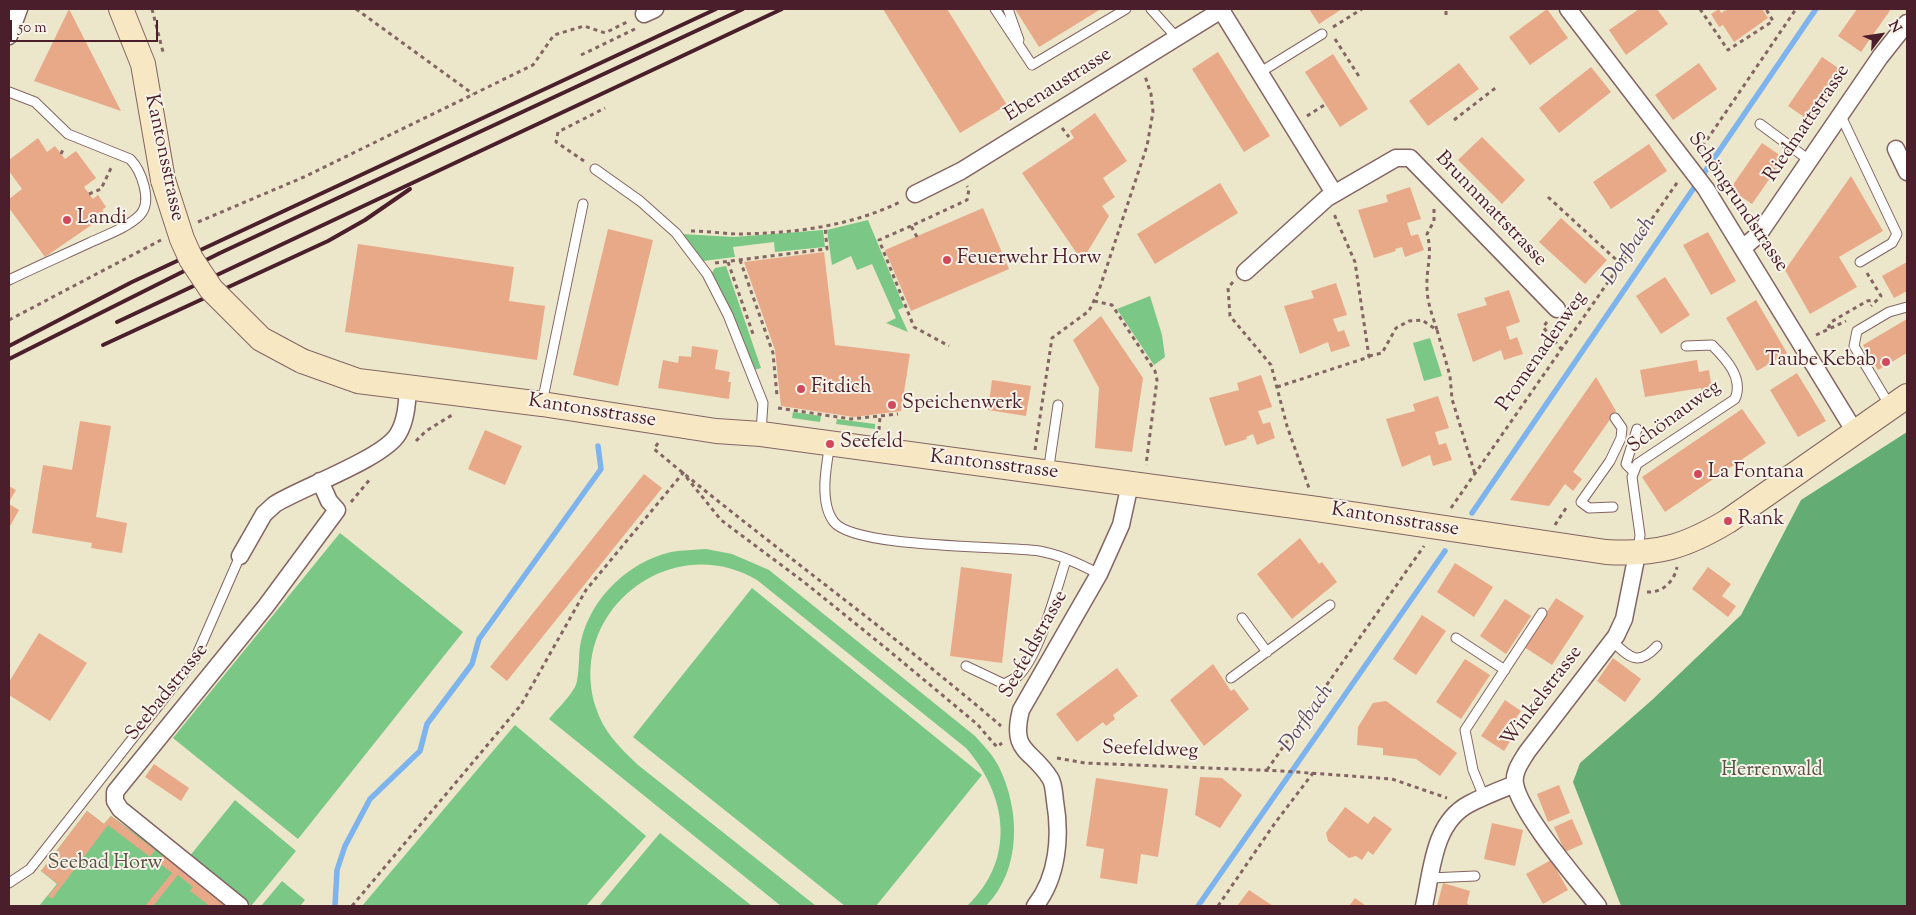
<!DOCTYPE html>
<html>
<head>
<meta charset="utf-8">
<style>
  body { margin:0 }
  #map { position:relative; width:1916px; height:915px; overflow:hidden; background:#ece6ca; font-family:"Sorts Mill Goudy",serif }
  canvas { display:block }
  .frame { position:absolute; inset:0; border:10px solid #4a1f2b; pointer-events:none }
  .north { position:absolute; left:1856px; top:10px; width:50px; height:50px; -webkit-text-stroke:4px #f7f3e8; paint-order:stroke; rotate:59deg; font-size:14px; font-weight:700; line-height:20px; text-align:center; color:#4a1f2b }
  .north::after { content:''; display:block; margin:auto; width:18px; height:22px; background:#4a1f2b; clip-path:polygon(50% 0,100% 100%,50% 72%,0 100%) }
  .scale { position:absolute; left:10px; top:20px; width:148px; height:22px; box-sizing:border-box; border:2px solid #4a1f2b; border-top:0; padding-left:6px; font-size:15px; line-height:18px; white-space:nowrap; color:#4a1f2b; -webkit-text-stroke:4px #f7f3e8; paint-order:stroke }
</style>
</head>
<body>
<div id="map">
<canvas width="1916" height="915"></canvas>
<div class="frame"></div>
<div class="north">N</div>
<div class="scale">50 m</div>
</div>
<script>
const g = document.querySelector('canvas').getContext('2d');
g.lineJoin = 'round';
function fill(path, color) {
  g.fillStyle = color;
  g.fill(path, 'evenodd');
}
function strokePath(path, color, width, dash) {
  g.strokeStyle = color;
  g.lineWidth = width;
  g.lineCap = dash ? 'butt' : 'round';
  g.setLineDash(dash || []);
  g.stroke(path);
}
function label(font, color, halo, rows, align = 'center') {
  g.font = font + ' "Sorts Mill Goudy",serif';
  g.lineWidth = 4;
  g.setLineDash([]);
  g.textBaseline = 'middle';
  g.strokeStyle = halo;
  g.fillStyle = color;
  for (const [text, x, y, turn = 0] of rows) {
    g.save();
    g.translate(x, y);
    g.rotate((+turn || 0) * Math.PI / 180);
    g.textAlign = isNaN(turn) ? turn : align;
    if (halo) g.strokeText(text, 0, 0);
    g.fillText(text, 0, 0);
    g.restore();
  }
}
fill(new Path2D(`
  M 868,220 L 904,307 L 898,310 L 908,332 L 886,323 L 896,318 L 872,264 L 857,270 L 851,256 L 832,265 L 827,230 Z
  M 823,230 L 825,247 L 775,252 L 774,242 L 733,247 L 735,257 L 703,261 L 681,234 L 734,237 Z
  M 726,266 L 761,368 L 754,370 L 728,305 L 711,274 L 715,268 Z
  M 1150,296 L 1162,335 L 1165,357 L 1154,365 L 1117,309 Z
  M 1430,338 L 1442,376 L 1424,381 L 1413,343 Z
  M 793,412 L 821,416 L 820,422 L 792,418 Z
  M 837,419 L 875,424 L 875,429 L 836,424 Z
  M 340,533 L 463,632 L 298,839 L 173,738 Z
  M 706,549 L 732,554 L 769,570 L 975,736 C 984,746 993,755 999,767 C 1020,810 1022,869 986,906 L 967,906 C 1016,860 1008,796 966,748 L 757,580 C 671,529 565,612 596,708 C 603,731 620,748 638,765 L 816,906 L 781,906 L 549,719 C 557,709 569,698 575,687 C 580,678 578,653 581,641 C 591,598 628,562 671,552 C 682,550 695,550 706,549 Z
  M 752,588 L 982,775 L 876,906 L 845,906 L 633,737 Z
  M 515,725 L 646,836 L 586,906 L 362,906 Z
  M 235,800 L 296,851 L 251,906 L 189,857 Z
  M 87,811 L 104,824 L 111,816 L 164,854 L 228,906 L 39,906 L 57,884 L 41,871 Z
  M 660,833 L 752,906 L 599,906 Z
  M 282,881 L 305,900 L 300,906 L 261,906 Z`), '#7ac786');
fill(new Path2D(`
  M 1907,432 L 1907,906 L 1621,906 L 1573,782 L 1580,763 L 1652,700 L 1741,615 L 1801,500 Z`), '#63ac73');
strokePath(new Path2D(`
  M 1472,513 L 1816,9
  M 335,906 L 337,870 L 345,846 L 370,799 L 420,751 L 427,724 L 472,664 L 479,639 L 601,469 L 598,446
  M 1198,906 L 1445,551`), '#7eb4ed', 5.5);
fill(new Path2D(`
  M 69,9 L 121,111 L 34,81 Z
  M 883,9 L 947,9 L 1007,105 L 960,133 Z
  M 1015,9 L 1101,9 L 1039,47 Z
  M 1309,9 L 1342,9 L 1319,24 Z
  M 1547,9 L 1568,38 L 1530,65 L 1509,37 Z
  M 1639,9 L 1657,9 L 1668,24 L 1626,55 L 1609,30 Z
  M 1719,9 L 1721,13 L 1728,9 L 1762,9 L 1768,18 L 1734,42 L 1723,25 L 1719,27 L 1711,14 Z
  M 1857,9 L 1891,9 L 1861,52 L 1838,36 Z
  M 1218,52 L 1270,136 L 1244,152 L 1192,69 Z
  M 1333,54 L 1368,109 L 1340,127 L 1305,72 Z
  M 1822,57 L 1847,74 L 1813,123 L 1788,106 Z
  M 1459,63 L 1479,89 L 1428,126 L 1409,101 Z
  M 1699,63 L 1717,89 L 1673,120 L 1655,95 Z
  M 1591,67 L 1611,92 L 1559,133 L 1539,108 Z
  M 1095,113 L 1127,161 L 1103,178 L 1115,197 L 1102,206 L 1109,216 L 1082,261 L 1022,173 L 1074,138 L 1070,131 Z
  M 1482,137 L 1525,180 L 1502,204 L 1458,160 Z
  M 38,138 L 47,152 L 55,146 L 65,159 L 76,151 L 96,178 L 84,187 L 93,199 L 98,195 L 106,207 L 102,210 L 106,215 L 45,257 L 9,208 L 9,199 L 22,189 L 9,171 L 9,160 Z
  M 1762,143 L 1784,158 L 1752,204 L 1730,189 Z
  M 1649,144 L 1667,171 L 1611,209 L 1593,182 Z
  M 1851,176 L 1883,231 L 1839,257 L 1857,287 L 1810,314 L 1785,270 Z
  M 1220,183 L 1238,213 L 1155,264 L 1137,234 Z
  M 1410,187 L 1421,219 L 1407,223 L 1411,236 L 1418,234 L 1424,250 L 1405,257 L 1402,247 L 1395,249 L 1396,251 L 1374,258 L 1358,210 L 1388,202 L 1386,195 Z
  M 983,208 L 1009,269 L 911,311 L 885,250 Z
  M 1561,218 L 1607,260 L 1585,284 L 1539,242 Z
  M 608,229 L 653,240 L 618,386 L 573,375 Z
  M 1708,232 L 1736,281 L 1711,295 L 1683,245 Z
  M 358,244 L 514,267 L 509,301 L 545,306 L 537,360 L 345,332 Z
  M 824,252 L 835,345 L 910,354 L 901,411 L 854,417 L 781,406 L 775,350 L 744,262 Z
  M 1907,262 L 1907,291 L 1894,298 L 1882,276 Z
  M 1665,277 L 1690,315 L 1661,334 L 1636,296 Z
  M 1336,283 L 1347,315 L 1333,319 L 1338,332 L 1344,330 L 1350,346 L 1331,352 L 1328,342 L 1300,354 L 1284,306 L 1314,298 L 1311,291 Z
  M 1509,290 L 1520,322 L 1506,327 L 1510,340 L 1517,337 L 1523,354 L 1504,360 L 1501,350 L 1473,362 L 1457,314 L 1487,305 L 1484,298 Z
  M 1756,300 L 1787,353 L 1757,371 L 1726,318 Z
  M 1101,316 L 1143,378 L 1132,452 L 1095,448 L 1099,388 L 1073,340 Z
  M 1907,319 L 1907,353 L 1878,370 L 1863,345 Z
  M 692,346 L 718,350 L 715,369 L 730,372 L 728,382 L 731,382 L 729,399 L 658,388 L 663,360 L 678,363 L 679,356 L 691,357 Z
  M 1697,360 L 1699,372 L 1709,370 L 1712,389 L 1702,391 L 1701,388 L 1645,397 L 1640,370 Z
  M 1797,373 L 1826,421 L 1798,437 L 1770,390 Z
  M 1261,375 L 1272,407 L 1258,411 L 1263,424 L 1270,422 L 1275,438 L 1257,445 L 1253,434 L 1246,437 L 1247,439 L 1225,446 L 1209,398 L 1239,390 L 1237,383 Z
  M 1596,377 L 1616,411 L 1573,472 L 1582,479 L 1573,491 L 1565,484 L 1549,506 L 1510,500 Z
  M 992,380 L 1031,386 L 1026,416 L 988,410 Z
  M 1438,396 L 1449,428 L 1435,432 L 1439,445 L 1446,443 L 1452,460 L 1433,466 L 1430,455 L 1402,467 L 1386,419 L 1415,411 L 1413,404 Z
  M 1742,409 L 1766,443 L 1665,512 L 1642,477 Z
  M 80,421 L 111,426 L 96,517 L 127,523 L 122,553 L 91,548 L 92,543 L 32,533 L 43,465 L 72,470 Z
  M 485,430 L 522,446 L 505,485 L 468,469 Z
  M 644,474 L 662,488 L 507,681 L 490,667 Z
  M 9,486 L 16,490 L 9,502 Z
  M 9,504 L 19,510 L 9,528 Z
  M 1300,538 L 1319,564 L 1322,562 L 1337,582 L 1292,619 L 1257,574 Z
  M 1455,563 L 1493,587 L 1474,617 L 1437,592 Z
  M 961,567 L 1012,574 L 1002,663 L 950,656 Z
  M 1708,567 L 1731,584 L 1722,596 L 1736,606 L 1728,617 L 1692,589 Z
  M 1556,598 L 1584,616 L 1552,665 L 1524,647 Z
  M 1505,599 L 1531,616 L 1506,654 L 1480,636 Z
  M 1422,615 L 1446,631 L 1416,675 L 1393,659 Z
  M 39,633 L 87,663 L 50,721 L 9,695 L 9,682 Z
  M 1613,658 L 1641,679 L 1625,702 L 1597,681 Z
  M 1465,659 L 1490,675 L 1461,719 L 1436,702 Z
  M 1213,664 L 1231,691 L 1234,689 L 1249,709 L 1204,746 L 1170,700 Z
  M 1117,668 L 1138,696 L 1113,715 L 1115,719 L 1106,726 L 1103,722 L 1077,742 L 1056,714 Z
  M 1505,700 L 1521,711 L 1509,728 L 1516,732 L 1504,751 L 1481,736 Z
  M 1386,701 L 1457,753 L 1440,776 L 1416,759 L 1383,755 L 1383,748 L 1357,745 L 1358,727 L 1373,703 Z
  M 154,764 L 189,788 L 181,801 L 145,777 Z
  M 1200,777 L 1222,778 L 1242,795 L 1220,828 L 1195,815 Z
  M 1096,778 L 1168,789 L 1158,857 L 1141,854 L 1137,884 L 1100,878 L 1104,849 L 1086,846 Z
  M 1559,785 L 1570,813 L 1548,822 L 1537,794 Z
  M 1345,807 L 1368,824 L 1374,816 L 1392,829 L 1373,855 L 1368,851 L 1362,860 L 1356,856 L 1349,858 L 1328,841 L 1326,833 Z
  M 87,811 L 104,824 L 111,816 L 155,850 L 150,857 L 108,825 L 52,899 L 48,896 L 58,884 L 41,871 Z
  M 1572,819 L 1583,844 L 1565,852 L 1554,827 Z
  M 1492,823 L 1523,830 L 1515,866 L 1484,859 Z
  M 164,854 L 228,906 L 210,906 L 190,891 L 193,887 L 178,875 L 153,906 L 145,906 L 172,873 L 158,862 Z
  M 1551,860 L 1568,890 L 1543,904 L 1526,874 Z
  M 1443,883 L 1470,891 L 1467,903 L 1470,906 L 1437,906 Z
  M 1249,890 L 1273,906 L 1237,906 Z
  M 1355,898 L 1366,906 L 1349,906 Z`), '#e8a988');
const service = new Path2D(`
  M 995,9 L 1032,65 L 1126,9
  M 1008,9 L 1019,40
  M 1151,9 L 1177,38
  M 1259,73 L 1322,34
  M 9,92 L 35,102 L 68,134 L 130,159 C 141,170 153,201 140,215 C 127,228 106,235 89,243 C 63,255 36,267 9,280
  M 1840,114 L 1897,234 L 1892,243 L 1860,262
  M 1760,124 L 1809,160
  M 595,169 L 640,201 L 676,233 L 707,274 L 728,315 L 763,403 L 761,432
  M 542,403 L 583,204
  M 1890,406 L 1854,346 L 1857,331 L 1889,312 L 1907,307
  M 830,444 C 826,466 819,503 834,522 C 854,548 1001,546 1039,551 C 1058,554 1082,565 1099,574
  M 1633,471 L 1626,464 L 1637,429
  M 1048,473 L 1058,405
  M 1613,507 L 1589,508 L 1581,502 L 1610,461 L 1621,438 L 1622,428 L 1615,418
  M 1638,552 L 1640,535 L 1632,477 L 1637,464 L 1735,399 C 1744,378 1726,359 1712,345 L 1686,346
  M 1242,618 L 1267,652
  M 1456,638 L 1505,670
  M 1612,641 C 1629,657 1638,667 1657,646
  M 966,666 L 1004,684 C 1008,682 1014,679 1018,676 C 1040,655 1056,590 1066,560
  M 1231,678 L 1330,605
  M 1484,797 L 1473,770 L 1465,730 L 1542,613
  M 1430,878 L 1475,876
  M 9,883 L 30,869 L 195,659 L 240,556`);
const minor = new Path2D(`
  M 1568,9 L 1706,189 L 1855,432
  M 1221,10 L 1334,193
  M 644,14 L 655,9
  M 9,36 L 19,9
  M 1896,149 L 1907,172
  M 915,194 L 961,171 L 1223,9
  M 1743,248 L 1759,234 L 1880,57 L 1907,23
  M 1245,272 L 1327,198 L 1396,158 L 1410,158 L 1557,309
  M 240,556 L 264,514 L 275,504 C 303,487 384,458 398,434 C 406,421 407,404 408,389
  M 240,906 L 120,809 L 115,801 L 115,792 L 266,606 L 337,510 L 329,501 L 320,481
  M 1035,906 C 1058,877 1061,836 1055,801 C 1054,794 1054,784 1050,778 C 1031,748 1010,753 1021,710 L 1099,574 L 1121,525 L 1130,484
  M 1424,906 C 1432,871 1433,823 1469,804 C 1484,796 1500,790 1515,784
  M 1598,906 C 1577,879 1521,815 1515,784 C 1513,772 1521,762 1527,752 L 1616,636 L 1624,619 L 1637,554`);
const secondary = new Path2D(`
  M 121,9 L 143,64 L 163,180
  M 302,361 L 358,381 L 542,404 L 716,431 L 761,434 L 1317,509 L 1606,552 C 1657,555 1685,547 1728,521 L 1907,396`);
strokePath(service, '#836563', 11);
strokePath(minor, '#836563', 19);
strokePath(secondary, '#836563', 26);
strokePath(new Path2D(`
  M 152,9 L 163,52
  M 356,9 L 473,94
  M 1700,9 L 1728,50 L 1773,21 L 1766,9
  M 1446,15 L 1446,9
  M 1333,27 L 1362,9
  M 1335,39 L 1360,78
  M 581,55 L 635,29
  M 1307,116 L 1326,104
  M 1454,120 L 1498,86
  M 1062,128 L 1069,137
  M 1698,153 L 1796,9
  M 61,154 L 64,147
  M 584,161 L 556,142 L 558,132 L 605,108
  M 89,194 L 101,189 L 112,166
  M 1548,197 L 1622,265
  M 1434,209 L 1434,221 L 1427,234 C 1433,254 1426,268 1427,288 C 1427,302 1433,317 1437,330
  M 198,222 L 304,177 L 533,65 L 554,35 L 584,26 L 605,33 L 629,21
  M 911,226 L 879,240 L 914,327 L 949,346
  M 691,231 C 708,231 725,234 741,234 C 795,233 851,226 900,202
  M 917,237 L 911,226 L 967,200 L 969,189 L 967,186
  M 740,260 L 773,353 L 777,396
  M 728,262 L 753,334
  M 715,263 L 827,249 L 825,226
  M 1867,273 L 1881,296 L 1871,306
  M 1233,282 L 1228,288 L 1230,316 L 1271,365 L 1287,426 L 1309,488
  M 1094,301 L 1112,305 L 1155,371 L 1157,380 L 1146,465
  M 9,320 L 161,240
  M 1547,322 L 1543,327 L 1562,350
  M 1828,328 L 1831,322 L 1867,301 L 1874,300
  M 1816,335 L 1846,321
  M 1369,356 L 1382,353 L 1396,328 L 1409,321 L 1422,320 L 1437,330 L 1450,376 L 1452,399 L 1475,474
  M 1277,387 L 1369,357 L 1355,262 L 1334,214
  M 778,408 L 851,419 L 898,414
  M 879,430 L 880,416
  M 416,441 L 426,431 L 452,415
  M 658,443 L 654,449 C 768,544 889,630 1001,726
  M 1035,450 L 1052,338 L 1089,311 L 1099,290 L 1147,146 L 1153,112 L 1151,94 L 1145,76
  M 351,502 L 371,478
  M 1451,508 L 1679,180
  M 1555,525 L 1568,505
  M 1647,592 C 1662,593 1674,582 1677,567
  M 1057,758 L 1085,763 L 1282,771 L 1392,779 L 1447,798
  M 1267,770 L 1424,546
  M 352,906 L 521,705 L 586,590 L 683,473 L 721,520 L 804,582 L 887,649 L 977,724 L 997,747 L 1002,743
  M 1218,906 L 1275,823 L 1313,773`), '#836563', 3, [4, 4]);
strokePath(service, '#fff', 9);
strokePath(minor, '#fff', 16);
strokePath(secondary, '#f7e8c3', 24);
strokePath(new Path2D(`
  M 117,322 L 782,9
  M 103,345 L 328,241 L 365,220 L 410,189
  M 9,346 L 132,282 L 716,9
  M 9,359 L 220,253 L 743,9`), '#4a1f2b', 4);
const secondaryBridge = new Path2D(`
  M 163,180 L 182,239 L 191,259 L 211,289 L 261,339 L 302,361`);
strokePath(secondaryBridge, '#836563', 26, []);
strokePath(secondaryBridge, '#f7e8c3', 24);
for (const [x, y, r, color] of [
  [67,220,5,"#d1495b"],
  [947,260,5,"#d1495b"],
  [1886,362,5,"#d1495b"],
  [801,389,5,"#d1495b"],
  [892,405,5,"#d1495b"],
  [830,444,5,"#d1495b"],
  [1698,474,5,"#d1495b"],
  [1728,521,5,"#d1495b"]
]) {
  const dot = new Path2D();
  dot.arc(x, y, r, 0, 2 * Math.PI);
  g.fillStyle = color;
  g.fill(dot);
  strokePath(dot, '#f7f3e8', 2);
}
label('20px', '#4a1f2b', '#f7f3e8', [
  ["Ebenaustrasse",1059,86,-32],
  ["Riedmattstrasse",1808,124,-56],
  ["Kantonsstrasse",163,158,78],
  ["Schöngrundstrasse",1737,203,56],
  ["Brunnmattstrasse",1490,210,46],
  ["Promenadenweg",1543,352,-55],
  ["Kantonsstrasse",592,412,9],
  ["Schönauweg",1675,418,-36],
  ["Kantonsstrasse",994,466,7],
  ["Kantonsstrasse",1395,521,9],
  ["Seefeldstrasse",1035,645,-61],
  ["Seebadstrasse",168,693,-51],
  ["Winkelstrasse",1543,697,-53],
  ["Seefeldweg",1150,751,2]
]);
label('20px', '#4a1f2b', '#f7f3e8', [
  ["Landi",77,220],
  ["Feuerwehr Horw",957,260],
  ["Taube Kebab",1876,362,"right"],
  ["Fitdich",811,389],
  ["Speichenwerk",902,405],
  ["Seefeld",840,444],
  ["La Fontana",1708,474],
  ["Rank",1738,521]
], 'left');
label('20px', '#585146', '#f7f3e8', [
  ["Herrenwald",1772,772],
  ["Seebad Horw",105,865]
]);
label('italic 21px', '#5a4c65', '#f7f3e8', [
  ["Dorfbach",1630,252,-56],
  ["Dorfbach",1308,719,-55]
]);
</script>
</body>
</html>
